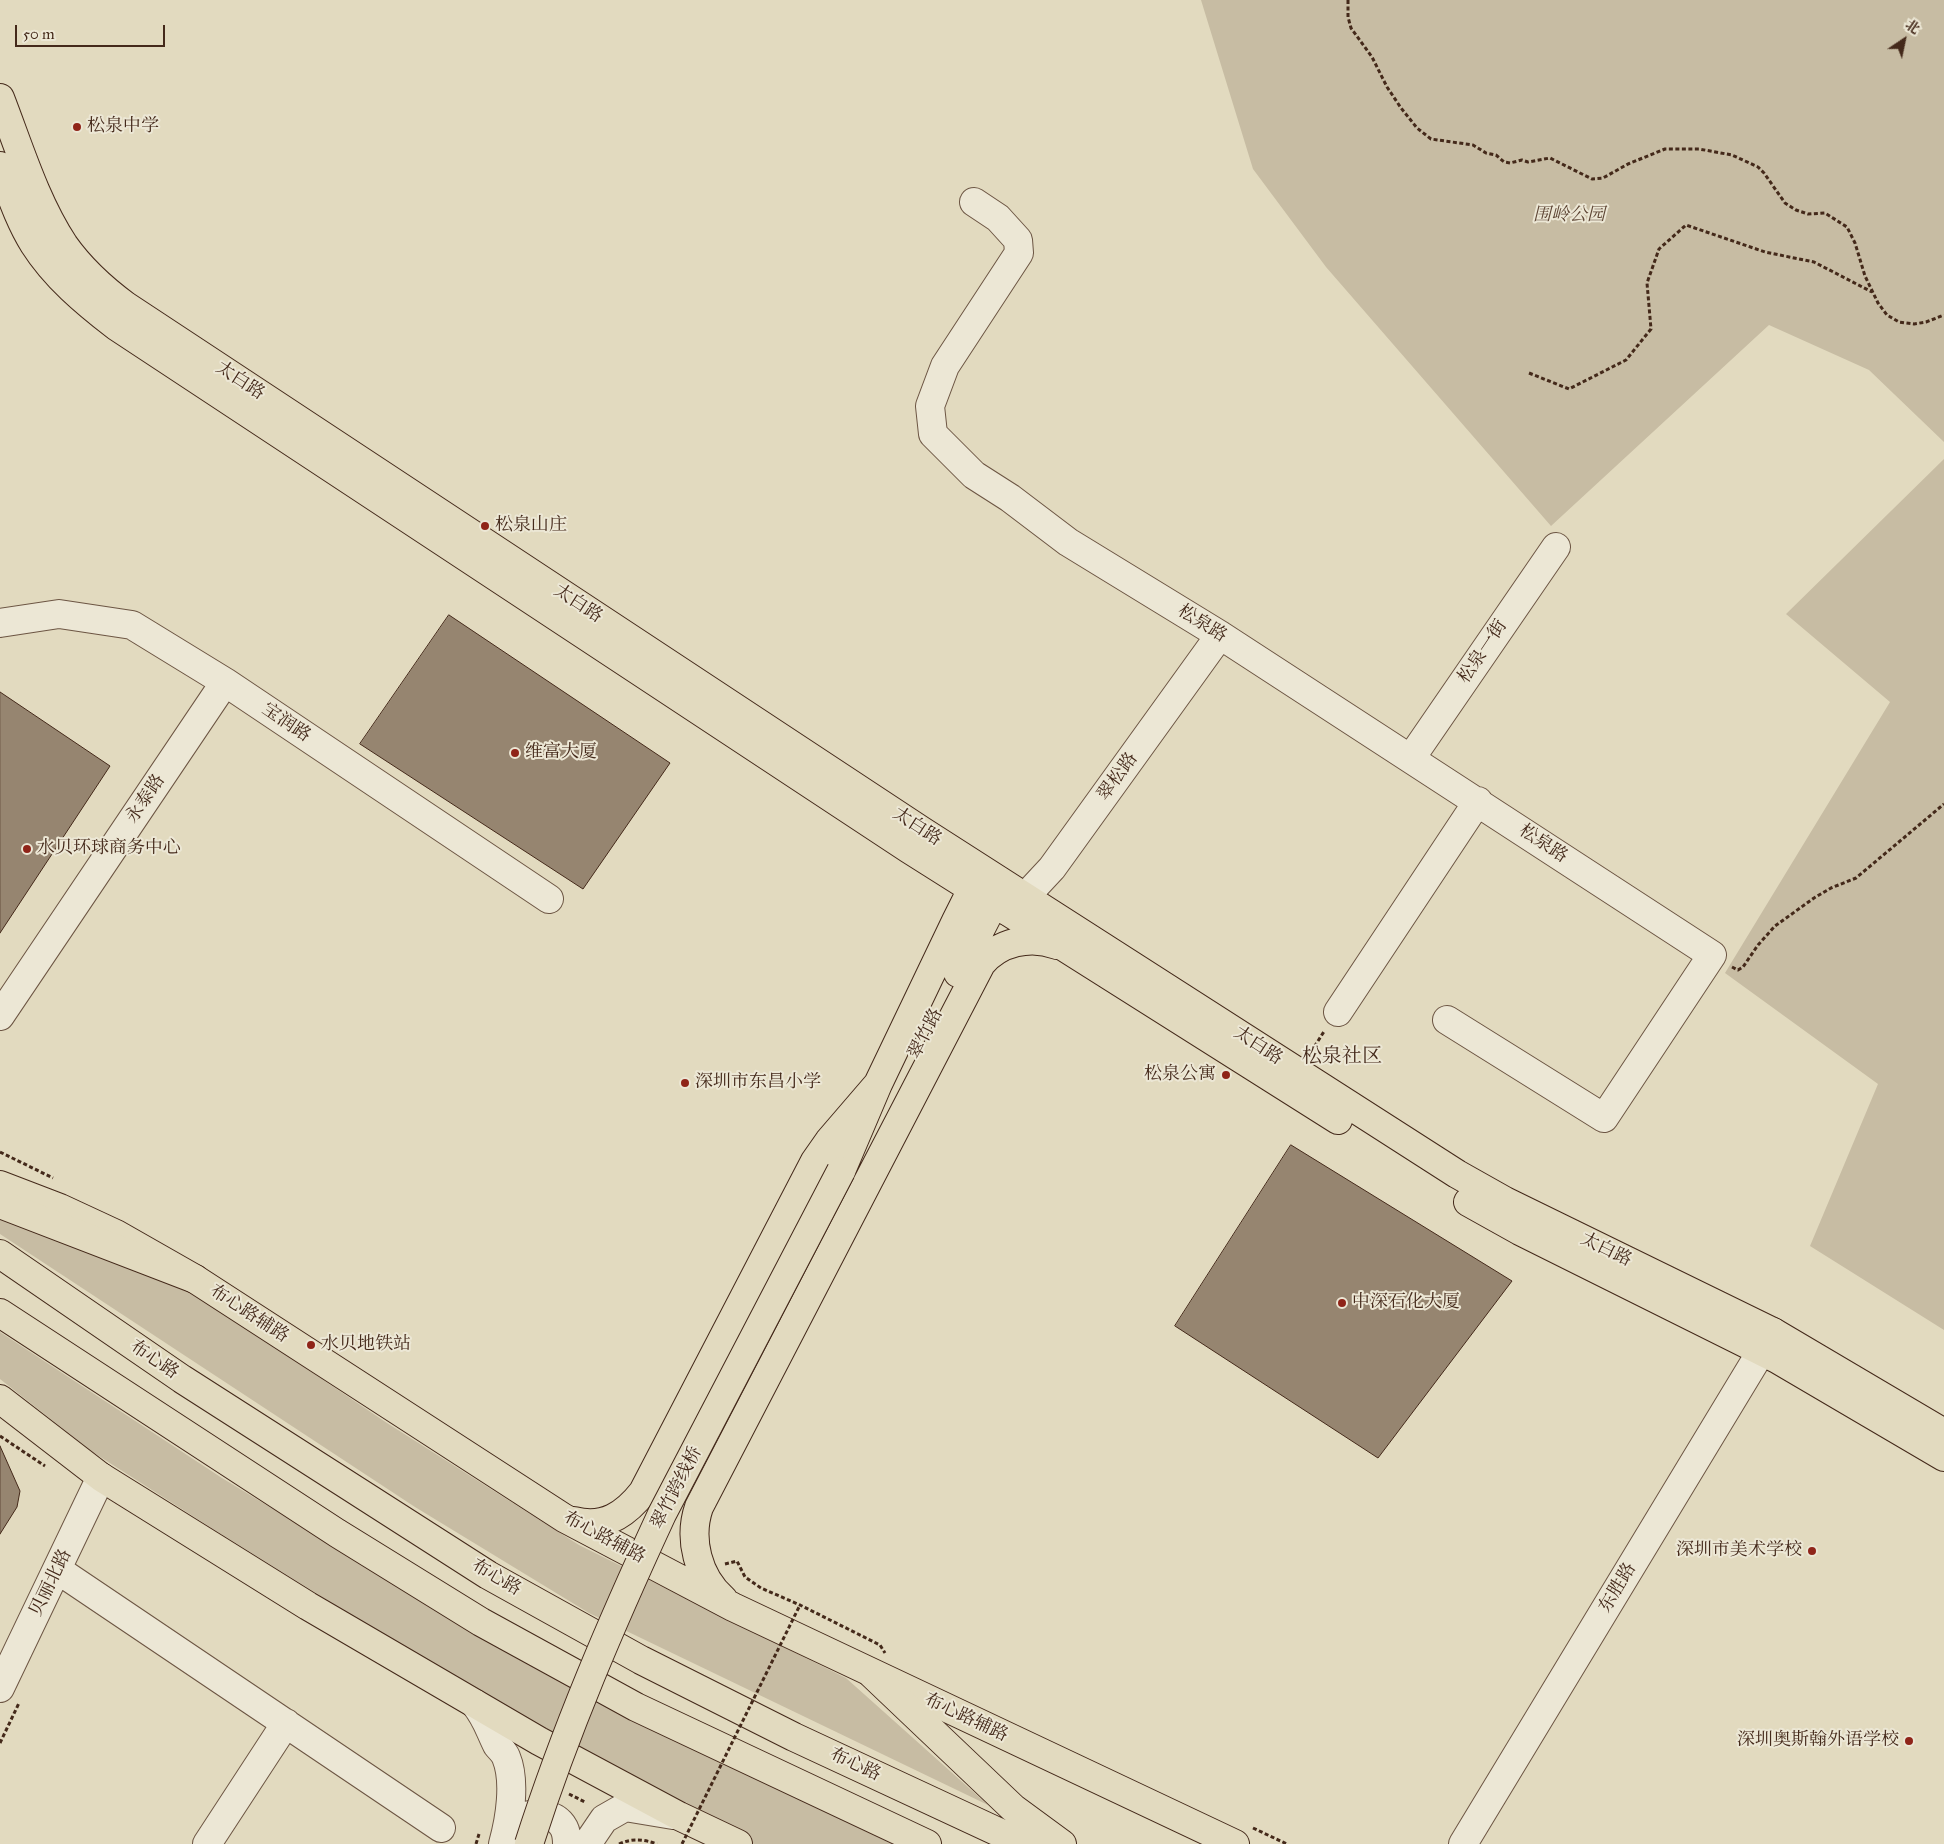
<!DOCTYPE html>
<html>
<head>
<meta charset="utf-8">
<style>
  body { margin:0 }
  #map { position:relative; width:1944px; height:1844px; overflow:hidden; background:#e2dabf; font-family:"IM FELL Great Primer","Noto Serif SC",serif }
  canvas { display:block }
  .north { position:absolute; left:1879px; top:15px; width:50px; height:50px; -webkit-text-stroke:4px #ece7d5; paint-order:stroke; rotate:34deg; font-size:14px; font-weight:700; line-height:20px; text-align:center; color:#44291a }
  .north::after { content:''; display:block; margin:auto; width:18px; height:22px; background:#44291a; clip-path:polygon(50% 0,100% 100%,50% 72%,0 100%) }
  .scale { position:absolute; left:15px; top:25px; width:150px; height:22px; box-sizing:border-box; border:2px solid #44291a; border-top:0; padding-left:6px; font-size:15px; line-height:18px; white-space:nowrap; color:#44291a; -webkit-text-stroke:4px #ece7d5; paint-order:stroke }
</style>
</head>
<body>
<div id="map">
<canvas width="1944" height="1844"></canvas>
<div class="north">北</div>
<div class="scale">50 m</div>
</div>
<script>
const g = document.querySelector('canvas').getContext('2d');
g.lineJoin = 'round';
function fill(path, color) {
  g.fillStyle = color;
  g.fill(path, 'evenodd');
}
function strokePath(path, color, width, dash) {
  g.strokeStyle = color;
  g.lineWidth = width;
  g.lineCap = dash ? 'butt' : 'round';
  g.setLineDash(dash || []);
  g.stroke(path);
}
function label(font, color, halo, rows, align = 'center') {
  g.font = font + ' "IM FELL Great Primer","Noto Serif SC",serif';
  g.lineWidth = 4;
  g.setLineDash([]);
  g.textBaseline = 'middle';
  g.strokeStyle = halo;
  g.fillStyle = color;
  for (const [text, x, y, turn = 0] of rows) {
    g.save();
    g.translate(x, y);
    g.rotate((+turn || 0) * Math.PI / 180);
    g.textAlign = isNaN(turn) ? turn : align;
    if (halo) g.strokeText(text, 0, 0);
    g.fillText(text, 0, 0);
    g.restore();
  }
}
fill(new Path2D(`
  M 1201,0 L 1944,0 L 1944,442 L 1869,370 L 1769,325 L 1551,526 L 1326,267 L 1253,169 Z
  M 1944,459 L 1944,1330 L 1810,1246 L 1878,1084 L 1725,973 L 1890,702 L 1786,614 Z
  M 0,1214 L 190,1290 L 387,1423 L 579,1545 L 846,1678 L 988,1805 L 589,1613 L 415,1507 L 0,1234 Z
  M 0,1332 L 222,1478 L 505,1650 L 612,1709 L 892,1844 L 754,1844 L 680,1807 L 512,1715 L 213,1529 L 91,1451 L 0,1379 Z`), '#c7bca3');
const building = new Path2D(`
  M 449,615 L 670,763 L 583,889 L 360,744 Z
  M 0,692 L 110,766 L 0,933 Z
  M 1291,1145 L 1512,1281 L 1378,1458 L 1175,1326 Z
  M 0,1446 L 20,1491 L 17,1507 L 0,1534 Z`);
fill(building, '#968570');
strokePath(building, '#44291a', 1);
const minor = new Path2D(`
  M 974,202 L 998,218 L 1018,240 L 1019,253 L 945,366 L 930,406 L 933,434 L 974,475 L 1010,498 L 1068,542 L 1220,635 L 1712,955 L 1604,1118 L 1447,1020
  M 0,623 L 59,614 L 132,625 L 225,682 L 549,899
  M 1411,758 L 1556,547
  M 1007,911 L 1025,897 L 1052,868 L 1220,635
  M 1338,1012 L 1478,801
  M 0,1016 L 225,682
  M 58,1570 L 441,1828
  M 0,1688 L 101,1477
  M 475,1704 C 487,1719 489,1729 497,1745 C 500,1749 504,1752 506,1757 C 516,1781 510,1819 503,1844
  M 516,1821 C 530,1811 555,1811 564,1828 C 566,1832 567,1839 567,1844
  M 207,1844 L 286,1723
  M 587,1844 L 604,1819 L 625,1807 L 673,1815
  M 1463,1844 L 1773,1332`);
const major = new Path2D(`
  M 0,98 C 19,147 35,201 64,245 C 81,269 103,289 126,306 L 922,831 L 1457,1174 L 1505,1201 L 1773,1332 L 1944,1433
  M 0,166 C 10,192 19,220 34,244 C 55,277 85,302 116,326 L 909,849 L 1338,1120
  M 958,973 L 994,903 L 996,885
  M 841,1171 L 878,1084 L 956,921 L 972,889 L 988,882
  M 0,1185 L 60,1208 L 116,1234 L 195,1279 L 564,1518 L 733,1607 L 1235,1844
  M 1468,1202 L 1520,1231 L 1777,1359 L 1944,1457
  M 0,1399 L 101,1477 L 308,1606 L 539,1741 L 679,1816 L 738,1844
  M 574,1521 C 604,1529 625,1515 643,1492 L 815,1161 L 829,1141 L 878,1084
  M 723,1599 C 698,1577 688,1539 699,1507 L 981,964 C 999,942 1030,935 1057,945`);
const highway = new Path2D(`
  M 0,1204 L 195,1279
  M 0,1254 L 182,1379 L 488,1575 L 641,1660 L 794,1737 L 1024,1844
  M 0,1313 L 337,1533 L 481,1622 L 636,1707 L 927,1844
  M 872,1674 L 1013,1808 L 1062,1844`);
strokePath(minor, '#6c5543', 30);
strokePath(major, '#44291a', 30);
strokePath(highway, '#44291a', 30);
strokePath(new Path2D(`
  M 1348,0 L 1348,17 L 1351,28 L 1372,57 L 1387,87 L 1401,108 L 1417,128 L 1431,139 L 1473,145 L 1486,153 L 1496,155 L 1504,162 L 1510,163 L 1522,160 L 1528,162 L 1550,158 L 1592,179 L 1603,178 L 1628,164 L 1665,149 L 1699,149 L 1732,155 L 1758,167 L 1764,173 L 1785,203 L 1796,210 L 1808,214 L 1825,213 L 1847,227 L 1855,243 L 1865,276 L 1878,303 L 1887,315 L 1899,322 L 1914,324 L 1926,322 L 1944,315
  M 1529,373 L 1569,389 L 1626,360 L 1651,329 L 1647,283 L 1659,249 L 1686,225 L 1765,252 L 1814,262 L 1872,292
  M 1732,967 L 1738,970 L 1743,967 L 1758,945 L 1775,926 L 1814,898 L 1831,888 L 1856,878 L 1944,804
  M 1311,1052 L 1325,1030
  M 0,1152 L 53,1178
  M 0,1436 L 45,1466
  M 725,1564 L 737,1561 L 745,1577 L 761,1588 L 800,1605 L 880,1645 L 885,1653
  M 0,1743 L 19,1703
  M 569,1794 L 585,1802
  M 1253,1828 L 1287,1844
  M 476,1844 L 479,1834
  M 619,1844 C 632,1838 643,1839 657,1844`), '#44291a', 3, [4, 2.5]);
strokePath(minor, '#ece7d5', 28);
strokePath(major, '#e2dabf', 28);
strokePath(highway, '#e2dabf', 28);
const majorBridge = new Path2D(`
  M 529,1844 C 565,1731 612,1622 662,1514 L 841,1171`);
strokePath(majorBridge, '#44291a', 30, []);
strokePath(new Path2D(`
  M 682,1844 L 800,1605`), '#44291a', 3, [4, 2.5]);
strokePath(majorBridge, '#e2dabf', 28);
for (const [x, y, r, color] of [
  [77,127,5,"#8f2418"],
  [485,526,5,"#8f2418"],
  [515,753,5,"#8f2418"],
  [27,849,5,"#8f2418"],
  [1226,1075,5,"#8f2418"],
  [685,1083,5,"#8f2418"],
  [1342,1303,5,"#8f2418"],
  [311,1345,5,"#8f2418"],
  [1812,1551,5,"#8f2418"],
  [1909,1741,5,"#8f2418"]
]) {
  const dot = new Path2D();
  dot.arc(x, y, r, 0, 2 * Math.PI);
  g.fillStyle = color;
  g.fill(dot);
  strokePath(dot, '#ece7d5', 2);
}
label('18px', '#44291a', '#ece7d5', [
  ["松泉中学",87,127],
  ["松泉山庄",495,526],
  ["维富大厦",525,753],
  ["水贝环球商务中心",37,849],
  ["松泉公寓",1216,1075,"right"],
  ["深圳市东昌小学",695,1083],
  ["中深石化大厦",1352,1303],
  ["水贝地铁站",321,1345],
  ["深圳市美术学校",1802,1551,"right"],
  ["深圳奥斯翰外语学校",1899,1741,"right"]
], 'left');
label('italic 18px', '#5e4635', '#ece7d5', [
  ["围岭公园",1569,216]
]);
label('18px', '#44291a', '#ece7d5', [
  ["太白路",240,381,33],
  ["太白路",578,604,33],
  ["松泉路",1202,624,32],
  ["松泉一街",1483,652,-56],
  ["宝润路",286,723,34],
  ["翠松路",1118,777,-54],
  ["永泰路",146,799,-56],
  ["太白路",917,827,33],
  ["松泉路",1543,844,33],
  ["翠竹路",926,1034,-63],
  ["太白路",1258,1046,33],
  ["太白路",1606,1250,26],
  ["布心路辅路",249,1314,33],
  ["布心路",154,1360,34],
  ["翠竹跨线桥",677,1488,-63],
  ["布心路辅路",604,1538,28],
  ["布心路",496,1578,30],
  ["贝丽北路",51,1583,-64],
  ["东胜路",1618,1588,-59],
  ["布心路辅路",966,1718,25],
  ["布心路",855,1765,25]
]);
label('20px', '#44291a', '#ece7d5', [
  ["松泉社区",1342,1057]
]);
</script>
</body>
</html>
